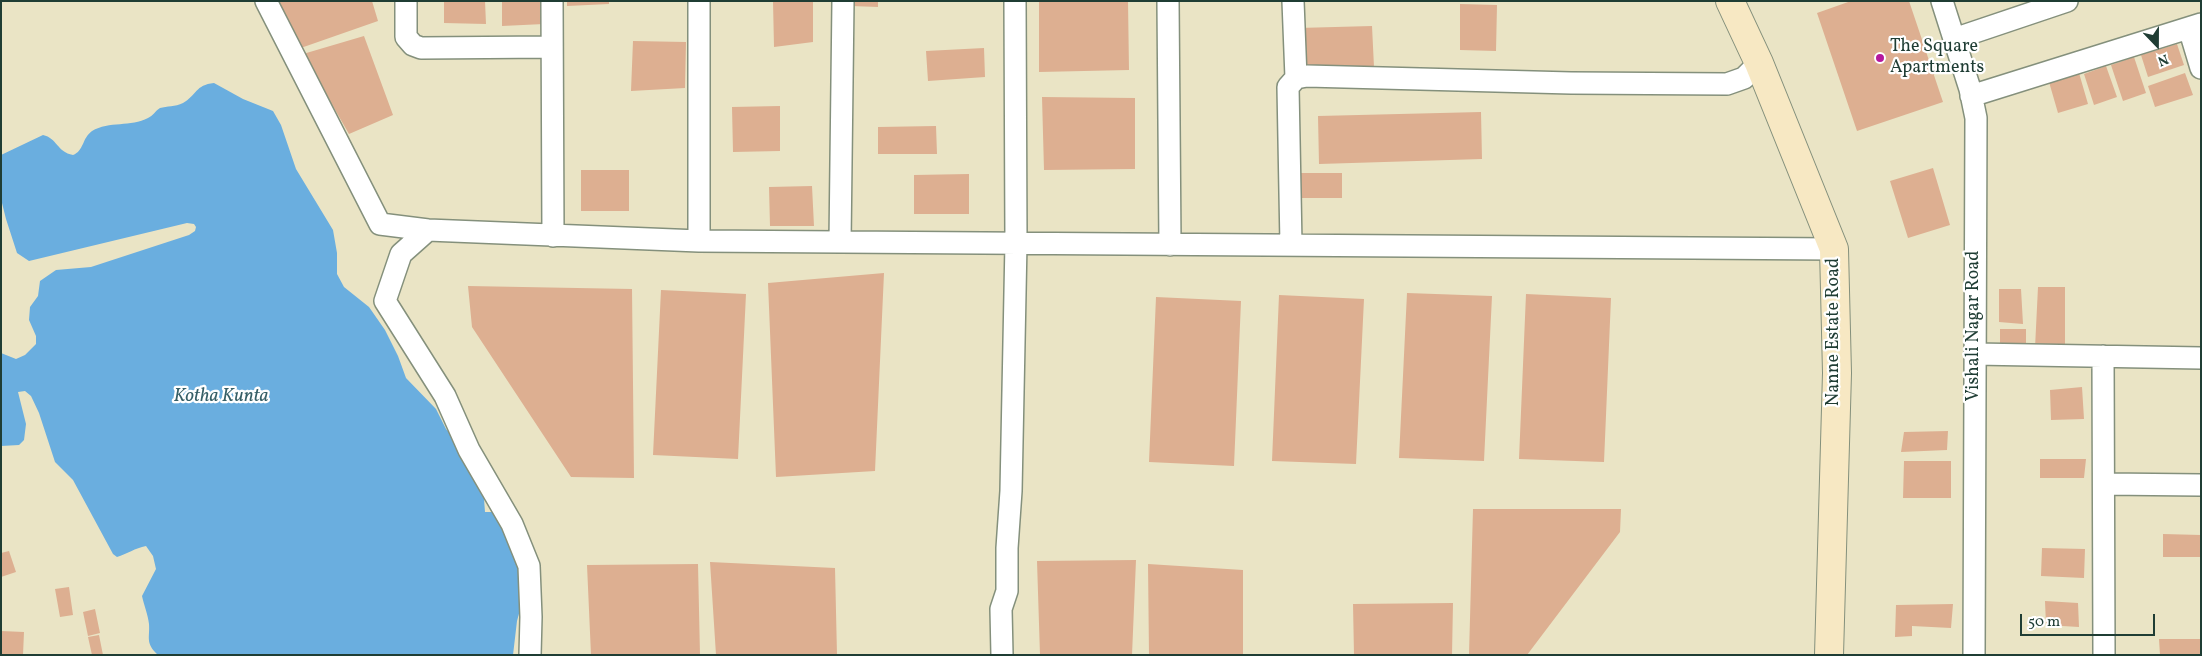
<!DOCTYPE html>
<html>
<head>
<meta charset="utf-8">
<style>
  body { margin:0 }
  #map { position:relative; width:2202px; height:656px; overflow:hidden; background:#eae4c5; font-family:Vollkorn,serif }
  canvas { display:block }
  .frame { position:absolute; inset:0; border:2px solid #1f3d34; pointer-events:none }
  .north { position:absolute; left:2132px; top:20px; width:50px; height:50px; -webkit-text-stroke:4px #fff; paint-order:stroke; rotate:158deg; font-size:14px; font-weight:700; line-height:20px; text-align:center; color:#1f3d34 }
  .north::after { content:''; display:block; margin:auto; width:18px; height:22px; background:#1f3d34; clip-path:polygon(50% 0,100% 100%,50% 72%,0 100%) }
  .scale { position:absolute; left:2020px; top:614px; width:135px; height:22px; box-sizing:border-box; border:2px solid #1f3d34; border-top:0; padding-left:6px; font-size:15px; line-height:18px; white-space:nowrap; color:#1f3d34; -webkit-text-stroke:4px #fff; paint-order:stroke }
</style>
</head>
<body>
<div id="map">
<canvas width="2202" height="656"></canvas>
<div class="frame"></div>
<div class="north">N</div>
<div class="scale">50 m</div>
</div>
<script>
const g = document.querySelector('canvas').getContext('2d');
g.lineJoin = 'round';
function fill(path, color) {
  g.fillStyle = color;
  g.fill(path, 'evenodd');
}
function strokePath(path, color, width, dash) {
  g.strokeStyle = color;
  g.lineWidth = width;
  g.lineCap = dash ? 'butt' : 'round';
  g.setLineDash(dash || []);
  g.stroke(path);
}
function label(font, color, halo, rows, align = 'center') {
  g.font = font + ' Vollkorn,serif';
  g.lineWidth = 4.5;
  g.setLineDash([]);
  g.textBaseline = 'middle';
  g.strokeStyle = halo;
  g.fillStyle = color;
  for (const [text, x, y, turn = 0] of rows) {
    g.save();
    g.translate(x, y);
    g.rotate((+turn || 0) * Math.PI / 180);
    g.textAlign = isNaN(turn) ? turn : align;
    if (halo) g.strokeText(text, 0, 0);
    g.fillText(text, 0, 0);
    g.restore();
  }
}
fill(new Path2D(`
  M 214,83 L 243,99 L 273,111 L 281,125 L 296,169 L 333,230 L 337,253 L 337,274 L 344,287 L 369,307 L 385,330 L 398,356 L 406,378 L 436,409 L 446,429 L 454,438 L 483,486 L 485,512 L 497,512 L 514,528 L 523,599 L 517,621 L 513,655 L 158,655 C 145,643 150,638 149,624 C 148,615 144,605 142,596 L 156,569 L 153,556 L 146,546 C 135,548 127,554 117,557 L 113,554 L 73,480 L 55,462 L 39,413 L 31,396 L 25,391 L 18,392 L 26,424 L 24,440 L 19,445 L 1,446 L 1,353 L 16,359 L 25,355 L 36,344 L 36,336 L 29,320 L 30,307 L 38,296 L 40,281 L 56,270 L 91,267 L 189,235 L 195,231 L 196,227 L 194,224 L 187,223 L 29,261 L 17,253 L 6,219 L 1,199 L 1,155 L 43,135 C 57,138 57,152 73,155 C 84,151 82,138 92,131 C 109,121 131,127 148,118 C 153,116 155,111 160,108 C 167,106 175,107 183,103 C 197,95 195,85 214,83 Z`), '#6aaedf');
fill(new Path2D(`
  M 272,1 L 372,1 L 378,21 L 295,50 Z
  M 444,1 L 485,1 L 486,24 L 444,23 Z
  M 502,1 L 544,1 L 544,24 L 502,26 Z
  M 567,1 L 609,1 L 609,4 L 567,6 Z
  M 773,1 L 813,1 L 813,42 L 774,47 Z
  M 851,1 L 878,1 L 878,7 L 851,6 Z
  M 1039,1 L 1128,1 L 1129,70 L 1039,72 Z
  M 1851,1 L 1909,1 L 1943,102 L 1857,131 L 1817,13 Z
  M 1460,4 L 1497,5 L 1496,51 L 1460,50 Z
  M 1372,26 L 1374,67 L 1301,69 L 1298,28 Z
  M 364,36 L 393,115 L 349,134 L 303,54 Z
  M 633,41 L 686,42 L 685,88 L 631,91 Z
  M 2177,44 L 2184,65 L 2148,77 L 2141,55 Z
  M 984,48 L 985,77 L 928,81 L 926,51 Z
  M 2134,57 L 2146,93 L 2123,101 L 2111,65 Z
  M 2106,66 L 2117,97 L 2094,105 L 2084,74 Z
  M 2079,73 L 2088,104 L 2058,113 L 2049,82 Z
  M 2185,73 L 2193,95 L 2155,107 L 2148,86 Z
  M 1042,97 L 1135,98 L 1135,169 L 1044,170 Z
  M 780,106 L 780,151 L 733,152 L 732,107 Z
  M 1481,112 L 1482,159 L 1319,164 L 1318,116 Z
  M 936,126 L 937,154 L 878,154 L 878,127 Z
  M 1933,168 L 1950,225 L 1908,238 L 1890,181 Z
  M 581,170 L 629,170 L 629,211 L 581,211 Z
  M 1300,173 L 1342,173 L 1342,198 L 1301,198 Z
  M 969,174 L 969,214 L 914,214 L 914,175 Z
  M 812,186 L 814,226 L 770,226 L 769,187 Z
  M 884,273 L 875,471 L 776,477 L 768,283 Z
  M 468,286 L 632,289 L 634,478 L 571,477 L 472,327 Z
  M 2038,287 L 2065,287 L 2065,347 L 2035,348 Z
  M 1999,289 L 2021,289 L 2023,324 L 1999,322 Z
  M 661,290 L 746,294 L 738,459 L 653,455 Z
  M 1407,293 L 1492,296 L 1484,461 L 1399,458 Z
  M 1526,294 L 1611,298 L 1604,462 L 1519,459 Z
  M 1279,295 L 1364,299 L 1356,464 L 1272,461 Z
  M 1156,297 L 1241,301 L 1234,466 L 1149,462 Z
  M 2000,329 L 2026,329 L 2026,346 L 2000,345 Z
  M 2082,387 L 2084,419 L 2051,420 L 2050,390 Z
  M 1948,431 L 1947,450 L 1901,452 L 1904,432 Z
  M 2040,459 L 2086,459 L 2084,478 L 2040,478 Z
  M 1904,461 L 1951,461 L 1951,498 L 1903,498 Z
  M 1473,509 L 1621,509 L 1620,532 L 1527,655 L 1469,655 Z
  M 2163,534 L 2201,535 L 2201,557 L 2163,557 Z
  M 2042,548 L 2085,549 L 2084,578 L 2041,576 Z
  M 9,551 L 16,572 L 1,577 L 1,553 Z
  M 1136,560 L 1132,655 L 1040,655 L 1037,561 Z
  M 710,562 L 835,568 L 837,655 L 716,655 Z
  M 698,564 L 700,655 L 591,655 L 587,565 Z
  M 1148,564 L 1243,570 L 1243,655 L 1149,655 Z
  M 69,587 L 73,615 L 60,617 L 55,589 Z
  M 2045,601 L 2078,603 L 2079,627 L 2046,625 Z
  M 1453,603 L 1452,655 L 1354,655 L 1353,604 Z
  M 1953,604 L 1951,628 L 1912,626 L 1912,636 L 1895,637 L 1896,605 Z
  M 95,609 L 100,633 L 88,636 L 83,612 Z
  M 1,631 L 24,632 L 23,655 L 1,655 Z
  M 99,635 L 103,655 L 92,655 L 88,637 Z
  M 2159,639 L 2201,639 L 2201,655 L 2160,655 Z`), '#ddaf91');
const street = new Path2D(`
  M 266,1 L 380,224 L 428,230 L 699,241 L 1834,249
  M 406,1 L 406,37 L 413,45 L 421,48 L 551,47
  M 552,1 L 553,236
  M 699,1 L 699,241
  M 1168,1 L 1170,245
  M 1293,1 L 1296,78
  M 1942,1 L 1970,89 L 1976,118 L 1974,655
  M 2189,28 L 2201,68
  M 1954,39 L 2067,1
  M 1971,96 L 2201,24
  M 428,230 L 401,254 L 385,301 L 445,396 L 469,450 L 512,524 L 529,566 L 531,617 L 530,655
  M 840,242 L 843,1
  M 1291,245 L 1288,87 L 1296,78 L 1307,76 L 1571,83 L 1727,84 L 1744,78 L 1759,63
  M 1975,354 L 2201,358
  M 2103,356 L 2104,655
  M 2105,484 L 2201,485
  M 1002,655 L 1001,609 L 1007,591 L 1007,548 L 1011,491 L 1016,243 L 1015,1`);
const secondary = new Path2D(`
  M 1730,1 L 1759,63 L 1834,249 L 1837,373 L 1829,655`);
strokePath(street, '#84907c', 24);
strokePath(secondary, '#84907c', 30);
strokePath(street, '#fff', 21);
strokePath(secondary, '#f7e8c3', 28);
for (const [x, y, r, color] of [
  [1880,58,5,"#b5179e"]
]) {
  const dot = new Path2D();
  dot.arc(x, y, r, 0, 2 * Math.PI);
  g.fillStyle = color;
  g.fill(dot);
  strokePath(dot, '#fff', 2);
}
label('18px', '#1f3d34', '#fff', [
  ["The Square",1890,48],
  ["Apartments",1890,69]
], 'left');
label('18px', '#1f3d34', '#fff', [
  ["Vishali Nagar Road",1975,326,-90],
  ["Nanne Estate Road",1835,332,-90]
]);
label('italic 19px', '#365f67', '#fff', [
  ["Kotha Kunta",221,398]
]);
</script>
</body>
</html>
